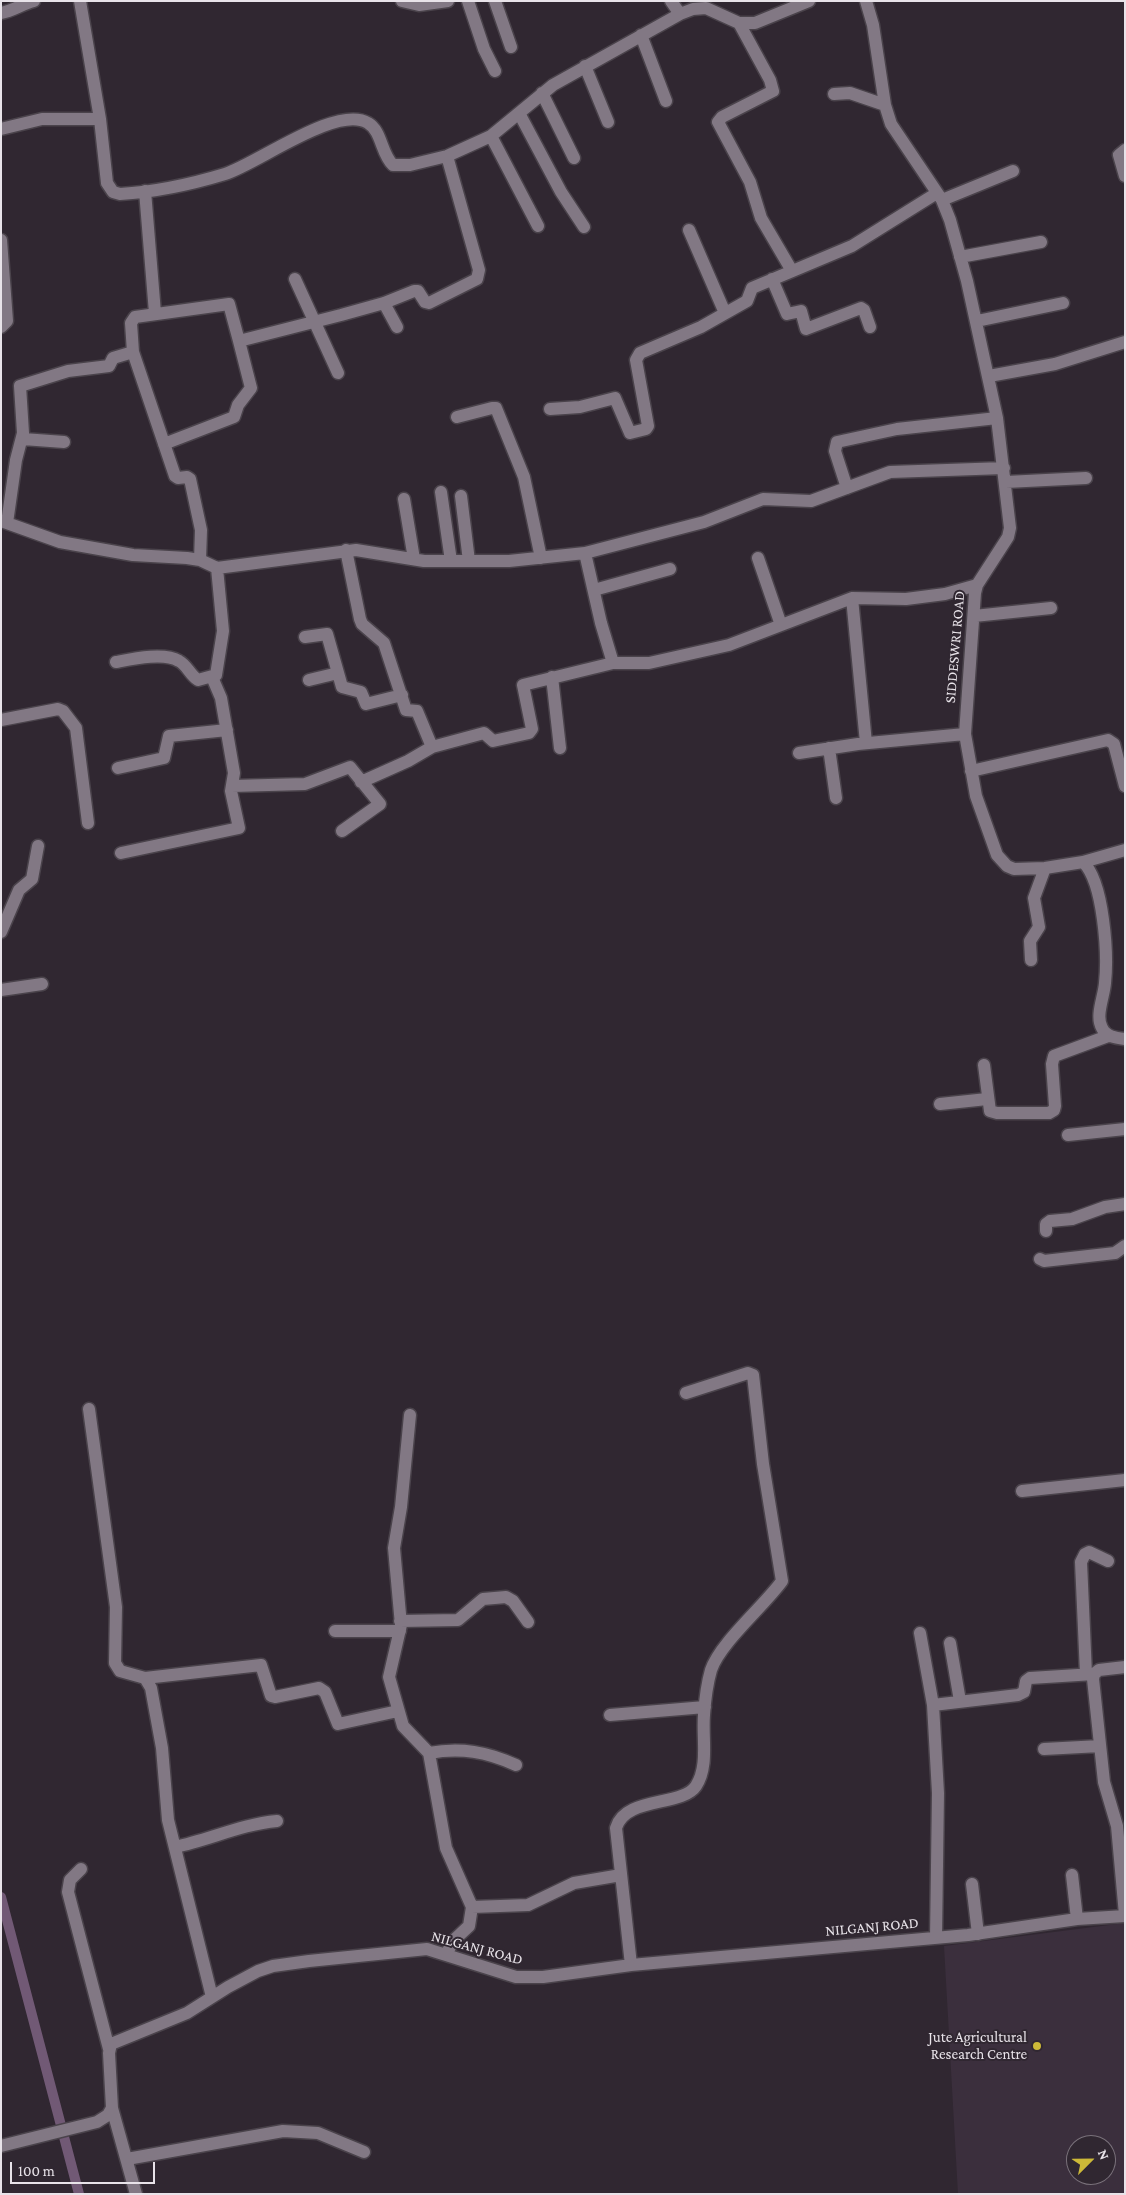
<!DOCTYPE html>
<html>
<head>
<meta charset="utf-8">
<style>
  body { margin:0 }
  #map { position:relative; width:1126px; height:2195px; overflow:hidden; background:#302731; font-family:"Crimson Pro",serif }
  canvas { display:block }
  .frame { position:absolute; inset:0; border:2px solid #e8e3e9; pointer-events:none }
  .north { position:absolute; left:1066px; top:2135px; width:50px; height:50px; box-sizing:border-box; background:#302731; border:1px solid #7a727b; border-radius:50%; rotate:67deg; font-size:14px; font-weight:700; line-height:20px; text-align:center; color:#e8e3e9 }
  .north::after { content:''; display:block; margin:auto; width:18px; height:22px; background:#cdb938; clip-path:polygon(50% 0,100% 100%,50% 72%,0 100%) }
  .scale { position:absolute; left:10px; top:2162px; width:145px; height:22px; box-sizing:border-box; border:2px solid #e8e3e9; border-top:0; padding-left:6px; font-size:15px; line-height:18px; white-space:nowrap; color:#e8e3e9; -webkit-text-stroke:4px #302731; paint-order:stroke }
</style>
</head>
<body>
<div id="map">
<canvas width="1126" height="2195"></canvas>
<div class="frame"></div>
<div class="north">N</div>
<div class="scale">100 m</div>
</div>
<script>
const g = document.querySelector('canvas').getContext('2d');
g.lineJoin = 'round';
function fill(path, color) {
  g.fillStyle = color;
  g.fill(path, 'evenodd');
}
function strokePath(path, color, width, dash) {
  g.strokeStyle = color;
  g.lineWidth = width;
  g.lineCap = dash ? 'butt' : 'round';
  g.setLineDash(dash || []);
  g.stroke(path);
}
function label(font, color, halo, rows, align = 'center') {
  g.font = font + ' "Crimson Pro",serif';
  g.lineWidth = 4;
  g.setLineDash([]);
  g.textBaseline = 'middle';
  g.strokeStyle = halo;
  g.fillStyle = color;
  for (const [text, x, y, turn = 0] of rows) {
    g.save();
    g.translate(x, y);
    g.rotate((+turn || 0) * Math.PI / 180);
    g.textAlign = isNaN(turn) ? turn : align;
    if (halo) g.strokeText(text, 0, 0);
    g.fillText(text, 0, 0);
    g.restore();
  }
}
fill(new Path2D(`
  M 1125,1923 L 1125,2194 L 958,2194 L 944,1946 ZM 1076,2145 L 1106,2145 L 1106,2175 L 1076,2175 Z`), '#3b2f3d');
strokePath(new Path2D(`
  M 1,1897 L 79,2194`), '#715975', 10);
const minor = new Path2D(`
  M 80,1 L 100,119 L 107,183 L 113,192 L 120,194 C 154,192 192,184 225,174 C 257,164 337,104 368,123 C 382,131 381,154 393,165 L 410,165 L 447,156 L 491,136 L 553,85 L 680,14 L 693,9 L 706,8 L 739,23 L 755,23 L 809,1
  M 402,1 L 419,5 L 448,1
  M 468,1 L 484,49 L 495,71
  M 495,1 L 511,47
  M 671,1 L 680,14
  M 866,1 L 873,25 L 885,105 L 891,124 L 942,200 L 950,220 L 967,281 L 997,418 L 1010,528 L 1008,537 L 977,585 L 975,593 L 965,734 L 976,796 L 997,855 L 1007,866 L 1014,869 L 1045,868 L 1083,862 C 1104,882 1108,955 1105,983 C 1104,997 1095,1016 1102,1028 C 1106,1037 1116,1038 1125,1039
  M 1,13 C 13,11 22,4 34,1
  M 739,23 L 770,80 L 773,91 L 722,117 L 718,122 L 750,182 L 761,218 L 792,271
  M 641,35 L 666,101
  M 585,66 L 608,122
  M 542,93 L 574,158
  M 834,94 L 850,93 L 885,105
  M 519,113 L 561,192 L 584,227
  M 1,129 L 42,119 L 100,119
  M 491,136 L 538,226
  M 1125,150 L 1119,155 L 1125,176
  M 145,191 L 155,313
  M 942,200 L 1013,171
  M 689,230 L 725,313
  M 1,240 L 7,321 L 1,327
  M 960,257 L 1041,242
  M 295,279 L 338,373
  M 772,279 L 787,314 L 801,311 L 806,329 L 861,308 L 864,310 L 870,327
  M 384,303 L 397,327
  M 977,321 L 1063,303
  M 133,352 L 175,476 L 178,478 L 187,477 L 190,479 L 201,530 L 200,560
  M 989,376 L 1055,364 L 1125,342
  M 550,409 L 580,407 L 615,398 L 630,433 L 646,429 L 648,426 L 636,360 L 640,353 L 701,327 L 747,301 L 752,288 L 852,246 L 937,193
  M 457,417 L 492,408 L 496,408 L 524,477 L 541,558
  M 23,439 L 64,442
  M 164,444 L 234,417 L 238,405 L 251,388 L 239,341
  M 1006,482 L 1086,478
  M 847,488 L 835,451 L 837,442 L 897,429 L 997,418
  M 441,492 L 451,561
  M 461,496 L 469,561
  M 404,499 L 414,559
  M 1,521 L 60,542 L 133,555 L 187,558 L 200,560 L 217,568 L 356,550 L 424,561 L 509,561 L 585,553 L 601,623 L 613,663 L 649,663 L 729,645 L 852,598 L 906,599 L 945,594 L 977,585
  M 7,523 L 16,460 L 23,433 L 20,386 L 68,371 L 109,366 L 113,358 L 133,352 L 131,323 L 135,317 L 229,304 L 239,341 L 341,315 L 384,303 L 414,291 L 418,291 L 425,302 L 429,303 L 477,279 L 479,270 L 447,156
  M 346,550 L 360,619 L 362,624 L 384,643 L 406,710 L 417,711 L 432,747 L 484,733 L 493,741 L 529,733 L 532,729 L 523,685 L 613,663
  M 585,553 L 704,522 L 763,499 L 811,501 L 890,472 L 1004,468
  M 758,558 L 781,625
  M 594,590 L 670,569
  M 852,598 L 866,743
  M 974,616 L 1051,608
  M 305,637 L 327,634 L 342,687 L 361,692 L 366,704 L 402,695
  M 116,662 C 132,659 164,652 179,661 C 187,665 190,675 198,680 L 216,675 L 223,631 L 217,568
  M 552,677 L 560,748
  M 309,680 L 338,673
  M 1,720 L 58,709 L 63,711 L 76,728 L 88,823
  M 829,748 L 836,798
  M 799,753 L 858,744 L 965,734
  M 118,768 L 164,758 L 169,736 L 227,730
  M 971,771 L 1108,740 L 1114,744 L 1125,786
  M 361,782 L 408,761 L 432,747
  M 232,786 L 305,784 L 350,767 L 380,804 L 342,831
  M 121,853 L 239,828 L 231,791 L 234,773 L 221,698 L 212,677
  M 1083,862 L 1125,850
  M 1,932 L 19,890 L 32,879 L 38,846
  M 1031,960 L 1030,941 L 1039,927 L 1034,898 L 1045,868
  M 1,990 L 42,984
  M 984,1065 L 990,1111 L 997,1113 L 1049,1113 L 1054,1110 L 1055,1106 L 1052,1064 L 1054,1056 L 1108,1036
  M 940,1104 L 987,1099
  M 1068,1135 L 1125,1129
  M 1046,1231 L 1046,1224 L 1050,1221 L 1072,1219 L 1105,1207 L 1125,1204
  M 1040,1259 L 1044,1261 L 1115,1253 L 1125,1246
  M 89,1409 L 116,1607 L 115,1663 L 120,1671 L 145,1678 L 151,1688 L 162,1748 L 168,1820 L 212,1997
  M 410,1415 L 401,1507 L 394,1548 L 401,1625 L 389,1677 L 403,1726 L 429,1753 L 446,1848 L 472,1907 L 469,1926 L 453,1941 L 446,1955
  M 1022,1491 L 1125,1480
  M 400,1621 L 458,1620 L 483,1599 L 506,1597 L 513,1601 L 528,1622
  M 335,1631 L 400,1631
  M 920,1633 L 933,1705
  M 950,1643 L 960,1701
  M 1125,1667 L 1099,1670 L 1094,1674 L 1093,1679 L 1104,1782 L 1117,1826 L 1125,1915
  M 1086,1674 L 1081,1562 L 1085,1554 L 1089,1552 L 1108,1561
  M 145,1678 L 261,1665 L 271,1696 L 275,1697 L 319,1688 L 325,1692 L 338,1724 L 398,1711
  M 610,1715 L 705,1707
  M 1044,1749 L 1100,1746
  M 429,1753 C 461,1747 487,1752 516,1765
  M 175,1847 C 209,1840 242,1824 277,1821
  M 81,1869 L 70,1880 L 68,1892 L 109,2049
  M 1072,1875 L 1077,1919
  M 972,1884 L 978,1934
  M 472,1907 L 528,1905 L 574,1883 L 621,1875
  M 936,1938 L 938,1793 L 933,1705 L 1018,1695 L 1024,1692 L 1026,1681 L 1030,1678 L 1094,1674
  M 631,1965 L 616,1828 C 625,1796 682,1807 696,1786 C 709,1766 702,1738 704,1715 C 705,1700 707,1684 711,1670 C 720,1643 764,1606 782,1581 L 763,1464 L 753,1375 L 748,1373 L 686,1393
  M 112,2108 L 136,2194
  M 1,2146 L 97,2122 L 108,2115 L 112,2108 L 109,2053 L 111,2044 L 187,2013 L 228,1987 L 258,1971 L 273,1966 L 309,1961 L 427,1949 L 516,1977 L 543,1977 L 631,1965 L 968,1935 L 1077,1919 L 1125,1916
  M 127,2159 L 283,2131 L 318,2133 L 364,2152`);
strokePath(minor, '#4a434b', 15);
strokePath(minor, '#827884', 12);
for (const [x, y, r, color] of [
  [1037,2046,5,"#cdb938"]
]) {
  const dot = new Path2D();
  dot.arc(x, y, r, 0, 2 * Math.PI);
  g.fillStyle = color;
  g.fill(dot);
  strokePath(dot, '#302731', 2);
}
label('15px', '#e8e3e9', '#302731', [
  ["SIDDESWRI ROAD",955,647,-85],
  ["NILGANJ ROAD",872,1927,-5],
  ["NILGANJ ROAD",477,1948,15]
]);
label('15px', '#e8e3e9', '#302731', [
  ["Jute Agricultural",1027,2037],
  ["Research Centre",1027,2054]
], 'right');
</script>
</body>
</html>
